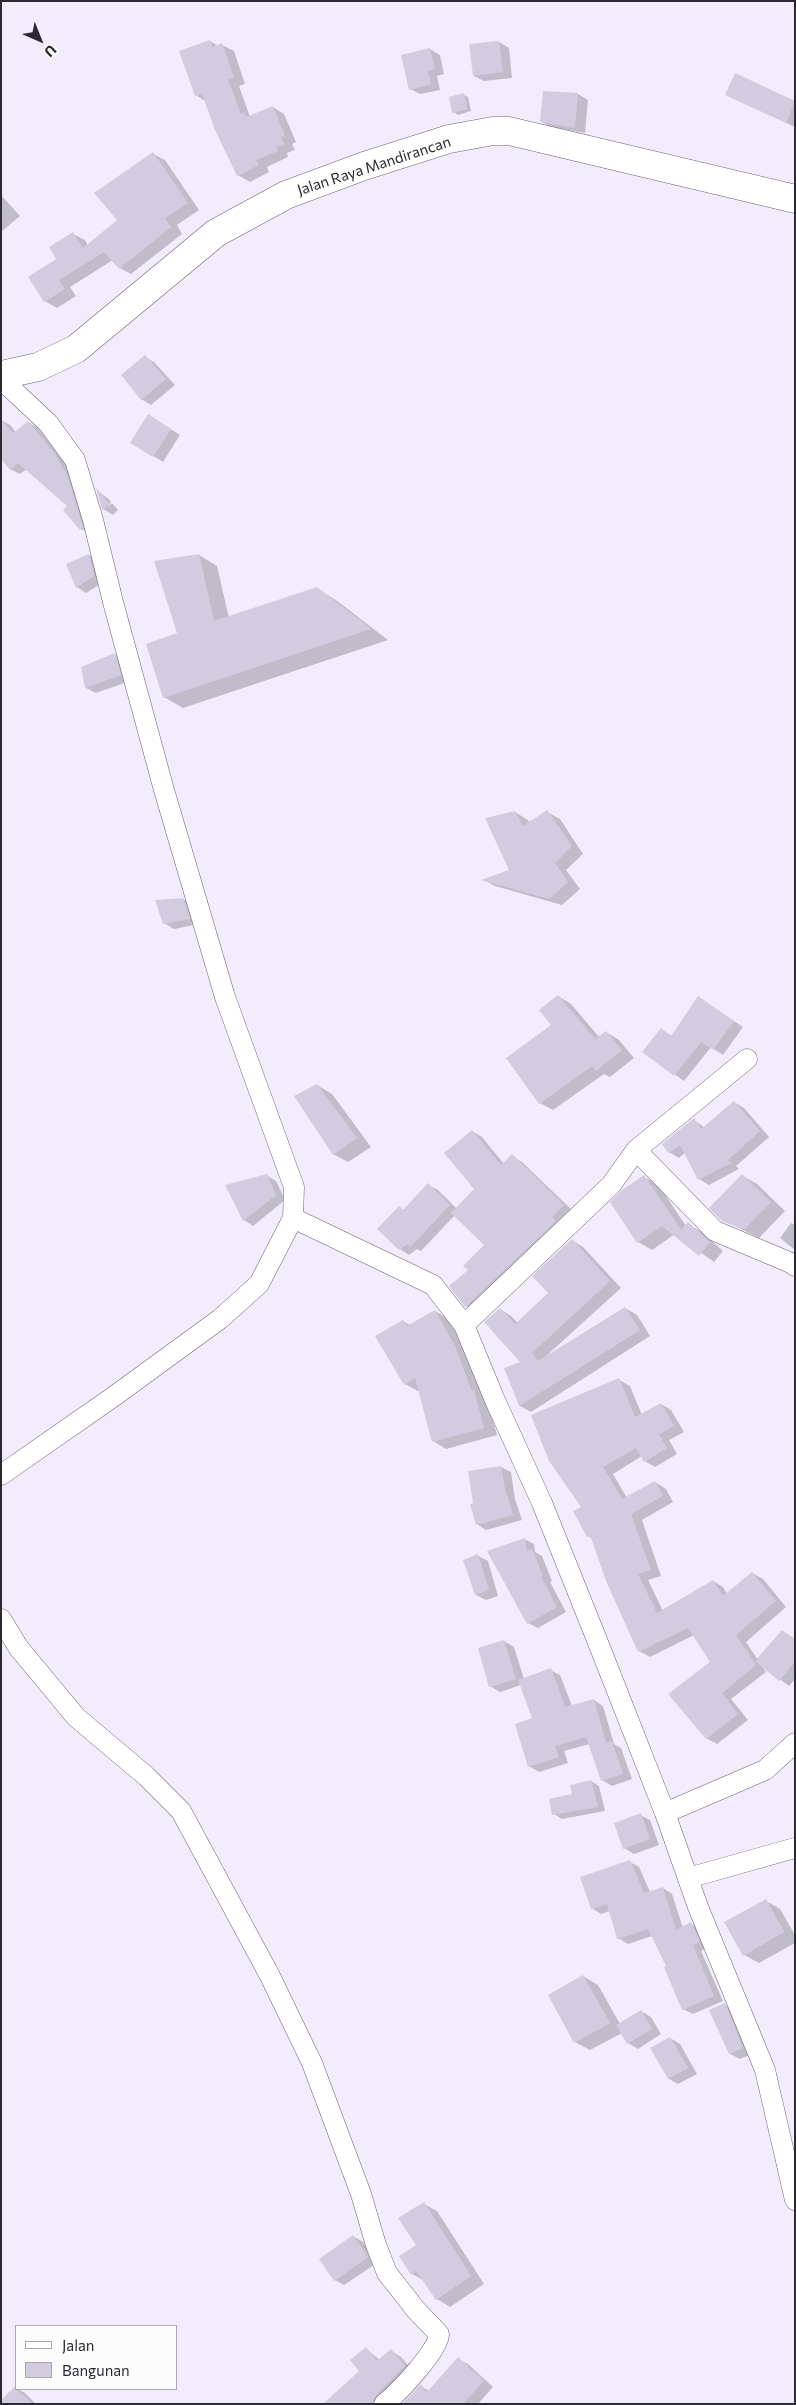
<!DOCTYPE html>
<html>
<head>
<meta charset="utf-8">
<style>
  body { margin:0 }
  #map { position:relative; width:796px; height:2405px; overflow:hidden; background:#f2ecfc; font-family:Commissioner,sans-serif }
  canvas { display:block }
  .frame { position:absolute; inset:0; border:2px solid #2c2a31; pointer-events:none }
  .legend { position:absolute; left:15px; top:2325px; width:162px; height:65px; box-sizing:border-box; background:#fcfcfc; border:1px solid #a9a8ab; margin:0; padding:6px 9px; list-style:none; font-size:15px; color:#2c2a31 }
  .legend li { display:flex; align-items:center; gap:10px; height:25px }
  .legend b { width:25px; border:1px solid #a9a8ab }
  .north { position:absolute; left:15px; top:15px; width:50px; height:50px; -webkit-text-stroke:4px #fcfcfc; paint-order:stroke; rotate:136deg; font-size:14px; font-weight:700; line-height:20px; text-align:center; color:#2c2a31 }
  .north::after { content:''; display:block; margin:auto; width:18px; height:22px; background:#2c2a31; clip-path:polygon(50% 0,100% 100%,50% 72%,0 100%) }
</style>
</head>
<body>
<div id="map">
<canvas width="796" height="2405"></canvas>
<div class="frame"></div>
<ul class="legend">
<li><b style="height:6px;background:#fff"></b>Jalan</li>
<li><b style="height:14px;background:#d3cce0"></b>Bangunan</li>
</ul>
<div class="north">U</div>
</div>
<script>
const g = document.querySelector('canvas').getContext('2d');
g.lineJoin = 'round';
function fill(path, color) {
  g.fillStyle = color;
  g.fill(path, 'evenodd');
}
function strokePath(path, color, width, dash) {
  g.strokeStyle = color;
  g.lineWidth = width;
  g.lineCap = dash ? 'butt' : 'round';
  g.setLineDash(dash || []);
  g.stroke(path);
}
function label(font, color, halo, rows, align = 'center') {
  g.font = font + ' Commissioner,sans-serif';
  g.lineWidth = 4;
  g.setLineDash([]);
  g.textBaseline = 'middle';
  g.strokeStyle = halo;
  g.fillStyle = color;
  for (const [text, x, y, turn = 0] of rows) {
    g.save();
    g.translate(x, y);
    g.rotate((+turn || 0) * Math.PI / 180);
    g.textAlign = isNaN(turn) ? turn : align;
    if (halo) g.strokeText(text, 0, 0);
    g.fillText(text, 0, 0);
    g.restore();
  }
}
fill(new Path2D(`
  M 210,41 L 218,46 L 222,45 L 234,51 L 245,84 L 239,86 L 250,117 L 273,107 L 284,114 L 296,142 L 292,144 L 295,150 L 287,153 L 288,157 L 267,167 L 269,172 L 250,182 L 238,175 L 205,101 L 196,95 Z
  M 499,42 L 509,48 L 512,78 L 484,81 L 474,76 Z
  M 430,49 L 440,55 L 444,74 L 437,76 L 440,90 L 420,94 L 410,89 Z
  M 736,75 L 795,102 L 795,127 L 727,95 Z
  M 578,94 L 588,100 L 585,133 L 551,127 L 542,122 Z
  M 464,95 L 468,97 L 471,111 L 458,115 L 454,112 Z
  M 153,154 L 165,160 L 199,210 L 177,225 L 182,234 L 131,274 L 120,268 L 113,260 L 70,287 L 76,296 L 57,308 L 45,301 L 58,259 L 73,234 L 85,240 L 88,246 L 118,220 Z
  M 1,195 L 20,216 L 1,232 Z
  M 145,357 L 154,362 L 175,385 L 151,405 L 141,399 Z
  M 1,420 L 10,425 L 16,432 L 28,422 L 38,428 L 63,460 L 77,482 L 91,534 L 81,529 L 69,506 L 27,469 L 20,474 L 10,469 Z
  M 158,421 L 180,435 L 163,462 L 131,442 Z
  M 98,491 L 111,501 L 108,507 L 112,503 L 118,510 L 113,515 L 103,509 Z
  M 89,555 L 99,561 L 104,582 L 86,593 L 77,587 Z
  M 199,555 L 217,566 L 229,618 L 317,589 L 336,600 L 388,640 L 183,708 L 164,697 Z
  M 114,654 L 124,660 L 130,681 L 96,693 L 86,688 L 82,667 Z
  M 515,812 L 528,820 L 530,823 L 547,812 L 560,819 L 583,854 L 566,870 L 580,889 L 562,905 L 495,886 L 484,880 L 510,870 Z
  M 183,899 L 193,905 L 199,924 L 174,929 L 164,923 Z
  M 558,996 L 571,1004 L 600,1038 L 606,1032 L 619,1040 L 634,1058 L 610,1077 L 604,1074 L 553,1110 L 540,1103 Z
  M 708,1004 L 743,1027 L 723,1055 L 711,1047 L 684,1081 L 644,1052 L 661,1030 L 672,1036 Z
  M 317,1085 L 332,1094 L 371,1147 L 348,1162 L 333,1154 Z
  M 734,1102 L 744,1108 L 769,1137 L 736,1166 L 739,1169 L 709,1185 L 699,1179 L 685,1153 L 679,1158 L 669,1152 L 694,1120 L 705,1128 Z
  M 472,1131 L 482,1137 L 504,1164 L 512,1156 L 522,1162 L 573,1211 L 476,1312 L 466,1306 L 451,1287 L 470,1270 L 486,1245 L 455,1215 L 421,1251 L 417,1249 L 409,1255 L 400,1249 L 399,1207 L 404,1210 L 428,1185 L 438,1190 L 457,1209 L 476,1189 Z
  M 266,1175 L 276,1181 L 285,1200 L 253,1226 L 244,1220 Z
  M 743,1176 L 757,1184 L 785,1211 L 759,1238 L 723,1220 Z
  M 644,1177 L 658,1184 L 686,1226 L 688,1224 L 702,1232 L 723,1251 L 714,1262 L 675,1234 L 652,1250 L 638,1242 Z
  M 791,1223 L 795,1225 L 795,1250 L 780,1238 Z
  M 572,1240 L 583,1247 L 621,1288 L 545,1357 L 625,1308 L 637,1315 L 650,1336 L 531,1412 L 520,1406 L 506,1369 L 522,1362 L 500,1309 L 511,1316 L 518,1323 L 550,1293 Z
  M 435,1311 L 448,1319 L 469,1356 L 487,1398 L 497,1435 L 446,1449 L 433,1441 L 420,1390 L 418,1391 L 405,1384 L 403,1321 L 410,1325 Z
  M 619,1380 L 630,1386 L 642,1415 L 661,1404 L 671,1410 L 684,1432 L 669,1440 L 677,1454 L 655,1467 L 645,1461 L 642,1456 L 613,1474 L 627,1498 L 655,1482 L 666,1489 L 673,1502 L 642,1520 L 661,1576 L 648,1580 L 663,1611 L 713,1581 L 723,1587 L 727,1594 L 752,1573 L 763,1579 L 786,1607 L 746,1642 L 758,1660 L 782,1631 L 792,1637 L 795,1639 L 795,1679 L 789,1686 L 762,1666 L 766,1672 L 731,1699 L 748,1720 L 717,1744 L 706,1738 L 711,1662 L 694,1635 L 650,1657 L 639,1651 L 593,1539 L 588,1536 L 583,1508 Z
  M 501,1467 L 511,1472 L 515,1499 L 522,1520 L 486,1530 L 477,1524 L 470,1472 Z
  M 524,1539 L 534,1544 L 535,1552 L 542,1556 L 552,1581 L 550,1582 L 566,1612 L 538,1628 L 528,1623 Z
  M 478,1556 L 488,1561 L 498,1596 L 486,1600 L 476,1595 L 464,1561 Z
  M 504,1641 L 514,1647 L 524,1679 L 550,1670 L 560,1675 L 572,1706 L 594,1700 L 603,1706 L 614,1744 L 621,1748 L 632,1779 L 612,1786 L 602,1780 L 590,1744 L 564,1751 L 568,1763 L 539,1772 L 529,1766 L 534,1719 L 521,1685 L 500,1692 L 490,1686 Z
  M 591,1781 L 599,1786 L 605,1811 L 562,1819 L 554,1814 Z
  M 640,1815 L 650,1820 L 659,1845 L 634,1854 L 624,1848 Z
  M 630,1862 L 639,1867 L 650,1892 L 663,1888 L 672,1894 L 683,1928 L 691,1924 L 701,1929 L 708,1947 L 701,1951 L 723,2001 L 693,2014 L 683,2009 L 667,1967 L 652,1936 L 628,1944 L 618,1938 L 610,1911 L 601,1914 L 592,1908 Z
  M 766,1901 L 780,1909 L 795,1935 L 795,1943 L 759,1963 L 744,1955 Z
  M 583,1976 L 598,1985 L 620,2024 L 641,2011 L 651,2017 L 661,2034 L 638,2049 L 628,2043 L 622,2033 L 590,2050 L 575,2042 Z
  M 725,2005 L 734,2010 L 752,2054 L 740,2059 L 730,2054 L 711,2011 Z
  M 670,2038 L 680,2044 L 697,2074 L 678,2084 L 669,2079 Z
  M 424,2204 L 437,2211 L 484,2284 L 450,2307 L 437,2299 L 425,2281 L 412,2274 Z
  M 353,2236 L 363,2242 L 377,2263 L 344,2285 L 335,2280 Z
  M 366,2349 L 380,2360 L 391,2351 L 401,2357 L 414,2372 L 385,2404 L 325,2404 L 360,2371 Z
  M 458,2359 L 468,2364 L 493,2387 L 478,2404 L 406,2404 L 421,2386 L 429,2391 Z
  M 16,2388 L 25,2393 L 36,2404 L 1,2404 Z`), '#0003');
fill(new Path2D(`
  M 210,40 L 212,47 L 222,43 L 234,78 L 228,80 L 241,114 L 244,112 L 246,117 L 273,106 L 285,136 L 281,137 L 284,144 L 276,147 L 278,151 L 256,160 L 259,165 L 237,176 L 215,130 L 202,94 L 195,96 L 179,51 Z
  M 499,41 L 503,72 L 473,76 L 469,44 Z
  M 430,48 L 435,69 L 428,71 L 431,84 L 409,90 L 401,55 Z
  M 735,73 L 795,101 L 786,123 L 725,95 Z
  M 543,91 L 578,93 L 575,128 L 540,122 Z
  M 464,93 L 467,109 L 452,113 L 449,97 Z
  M 153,152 L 188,203 L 165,218 L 171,227 L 119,269 L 104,252 L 59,280 L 65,289 L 44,302 L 28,277 L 56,259 L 49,247 L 73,232 L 83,248 L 117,220 L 94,193 Z
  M 145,355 L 166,379 L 141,400 L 121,375 Z
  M 148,414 L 171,429 L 153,457 L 130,443 Z
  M 1,419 L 13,433 L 28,421 L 54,453 L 67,475 L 83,527 L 80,530 L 63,510 L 67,506 L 18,463 L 10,470 L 1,459 Z
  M 96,488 L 109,504 L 102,510 Z
  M 89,554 L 94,576 L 76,588 L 66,564 Z
  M 199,554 L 214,621 L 317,587 L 371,629 L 163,698 L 146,644 L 177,633 L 154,561 Z
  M 115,653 L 121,675 L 85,688 L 81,667 Z
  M 547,810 L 572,846 L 555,863 L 568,882 L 549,899 L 481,880 L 509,870 L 485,818 L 515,811 L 523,826 Z
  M 183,898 L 190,919 L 163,924 L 155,900 Z
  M 558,995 L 595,1039 L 606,1031 L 622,1050 L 596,1071 L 592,1066 L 539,1104 L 506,1058 L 551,1025 L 539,1010 Z
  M 698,996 L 734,1021 L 713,1050 L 701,1042 L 674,1076 L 642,1052 L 661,1028 L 671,1036 Z
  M 317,1084 L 357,1138 L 333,1155 L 294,1096 Z
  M 734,1101 L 760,1131 L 728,1160 L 731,1163 L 698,1180 L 680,1145 L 668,1153 L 662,1144 L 694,1118 L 701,1129 Z
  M 472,1130 L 501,1165 L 512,1154 L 564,1205 L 552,1217 L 556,1221 L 465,1307 L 449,1286 L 468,1270 L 463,1266 L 484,1245 L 451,1213 L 474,1189 L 444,1153 Z
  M 267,1174 L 276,1195 L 243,1221 L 225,1185 Z
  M 742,1174 L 771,1202 L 744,1230 L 722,1221 L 709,1208 Z
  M 644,1175 L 681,1230 L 688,1222 L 710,1242 L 699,1256 L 662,1226 L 637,1243 L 610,1202 L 622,1190 Z
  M 428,1183 L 450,1205 L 410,1247 L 408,1244 L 399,1250 L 377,1229 L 399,1206 L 403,1210 Z
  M 572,1239 L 610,1281 L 532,1353 L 538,1361 L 625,1307 L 640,1330 L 519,1406 L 504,1368 L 520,1362 L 484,1322 L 500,1308 L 515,1324 L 548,1293 L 532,1276 Z
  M 435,1310 L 456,1348 L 471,1390 L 474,1390 L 484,1428 L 432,1442 L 415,1378 L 404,1385 L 375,1336 L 403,1320 L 407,1326 Z
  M 619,1378 L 635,1417 L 661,1403 L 674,1426 L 659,1434 L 667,1448 L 644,1462 L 636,1448 L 603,1467 L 622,1499 L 655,1481 L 663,1496 L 631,1514 L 651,1570 L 638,1574 L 657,1613 L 713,1580 L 723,1596 L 752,1572 L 776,1601 L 736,1635 L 756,1665 L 722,1693 L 738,1714 L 706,1739 L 668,1694 L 710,1662 L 688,1628 L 638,1652 L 606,1581 L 590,1535 L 587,1537 L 573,1511 L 581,1507 L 549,1461 L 531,1415 Z
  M 501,1466 L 506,1494 L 507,1494 L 513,1515 L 476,1525 L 470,1504 L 473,1503 L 468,1471 Z
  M 525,1538 L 527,1551 L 532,1549 L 543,1576 L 541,1577 L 557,1607 L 527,1624 L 487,1551 Z
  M 478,1554 L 489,1590 L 475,1595 L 463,1560 Z
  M 782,1630 L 795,1640 L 795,1662 L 779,1681 L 755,1661 Z
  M 504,1640 L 516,1679 L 489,1687 L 478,1648 Z
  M 551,1668 L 565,1707 L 594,1699 L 606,1743 L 612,1741 L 623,1774 L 601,1781 L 586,1737 L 555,1746 L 559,1757 L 528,1767 L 515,1724 L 532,1718 L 518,1680 Z
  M 591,1780 L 598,1807 L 552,1815 L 549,1799 L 572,1794 L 570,1785 Z
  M 641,1813 L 650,1839 L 623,1849 L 614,1823 Z
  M 630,1860 L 644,1893 L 663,1887 L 676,1930 L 691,1922 L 700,1942 L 693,1945 L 714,1996 L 682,2010 L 664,1967 L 666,1966 L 648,1929 L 617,1939 L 607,1904 L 591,1909 L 580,1877 Z
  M 766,1899 L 784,1932 L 743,1956 L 724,1922 Z
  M 583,1975 L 610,2023 L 574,2043 L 548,1995 Z
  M 725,2003 L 743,2048 L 729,2054 L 709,2010 Z
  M 641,2010 L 652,2029 L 627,2044 L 616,2025 Z
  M 670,2037 L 688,2068 L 668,2079 L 650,2048 Z
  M 424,2202 L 471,2276 L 436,2300 L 416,2271 L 411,2275 L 399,2256 L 416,2245 L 398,2218 Z
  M 353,2235 L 368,2257 L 334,2281 L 319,2259 Z
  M 366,2347 L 377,2361 L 391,2349 L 405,2366 L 376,2395 L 372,2404 L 323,2404 L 359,2371 L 350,2360 Z
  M 458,2357 L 484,2381 L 463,2404 L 402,2404 L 421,2384 L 427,2392 Z
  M 15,2386 L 16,2389 L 33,2404 L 1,2404 L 1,2400 Z`), '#d3cce0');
const street = new Path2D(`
  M 1,379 L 48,423 L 75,460 L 93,520 L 113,602 L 164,790 L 225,997 L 294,1187 L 293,1218 L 259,1284 L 220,1319 L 113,1397 L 1,1475
  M 636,1150 L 715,1231 L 791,1263 L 795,1266
  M 293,1218 L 433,1285 L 464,1325 L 494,1398 L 542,1503 L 599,1645 L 665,1813 L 698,1907 L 765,2070 L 795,2200
  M 464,1325 L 611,1185 L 636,1150 L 747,1059
  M 1,1619 L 18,1647 L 76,1717 L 146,1776 L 181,1811 L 270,1976 L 312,2063 L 361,2194 L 376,2245 L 387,2273 L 416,2310 L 439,2334 C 439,2350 398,2393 384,2404
  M 665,1813 L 765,1770 L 795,1743
  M 688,1878 L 795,1848`);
const secondary = new Path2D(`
  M 1,375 L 38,367 L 76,349 L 216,233 L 286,195 L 364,166 L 449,139 L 493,131 L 509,131 L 795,199`);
strokePath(street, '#696374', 21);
strokePath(secondary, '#696374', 29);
strokePath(street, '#fff', 20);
strokePath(secondary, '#fff', 28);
label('15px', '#2c2a31', '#fcfcfc', [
  ["Jalan Raya Mandirancan",374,166,-18]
]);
</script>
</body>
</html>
